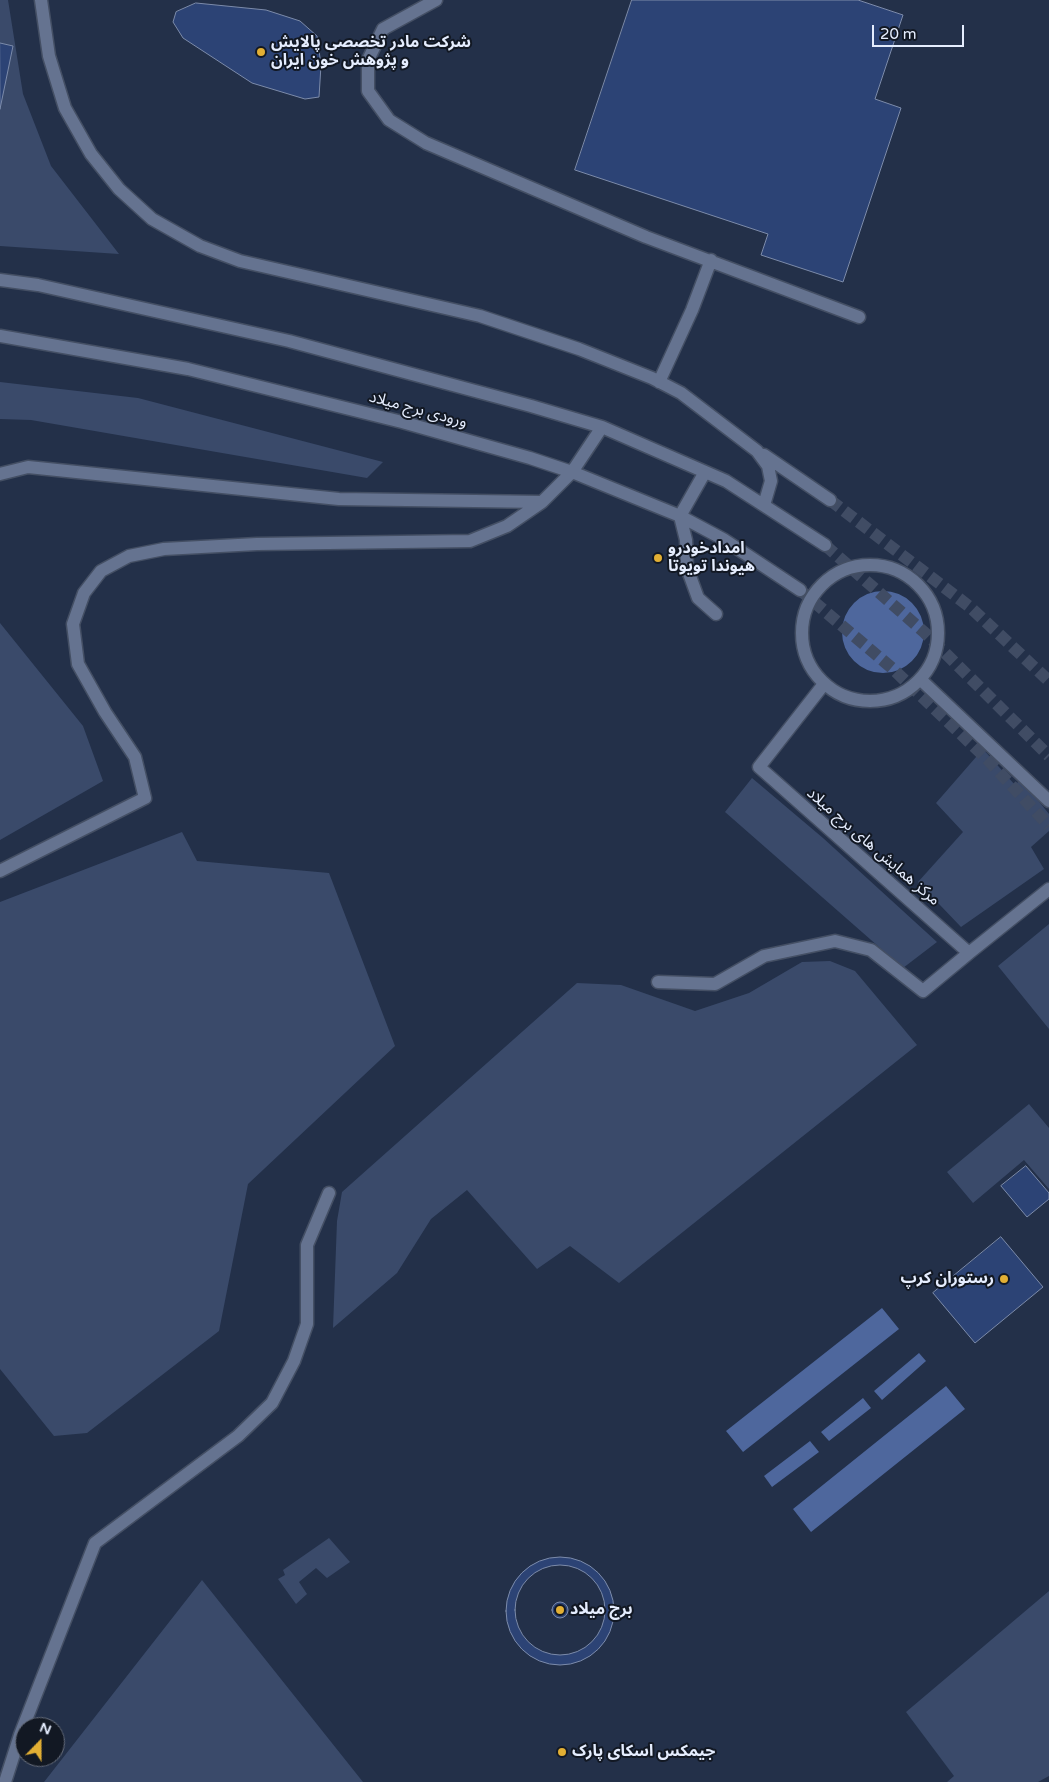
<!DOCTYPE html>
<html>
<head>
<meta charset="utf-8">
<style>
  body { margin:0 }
  #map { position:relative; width:1049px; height:1782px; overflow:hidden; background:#233049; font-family:"Varela Round",sans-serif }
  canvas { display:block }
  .north { position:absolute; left:15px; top:1717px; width:50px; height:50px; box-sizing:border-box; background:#121823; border:1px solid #666d7b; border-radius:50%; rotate:22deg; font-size:14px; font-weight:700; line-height:20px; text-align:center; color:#e5edfe }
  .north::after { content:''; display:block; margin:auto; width:18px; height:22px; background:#e2af34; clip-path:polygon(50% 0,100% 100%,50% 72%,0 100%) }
  .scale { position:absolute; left:872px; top:25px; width:92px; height:22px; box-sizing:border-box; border:2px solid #e5edfe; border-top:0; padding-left:6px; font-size:15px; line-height:18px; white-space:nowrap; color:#e5edfe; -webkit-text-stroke:4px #121823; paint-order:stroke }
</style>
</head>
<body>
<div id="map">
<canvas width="1049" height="1782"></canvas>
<div class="north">N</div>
<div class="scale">20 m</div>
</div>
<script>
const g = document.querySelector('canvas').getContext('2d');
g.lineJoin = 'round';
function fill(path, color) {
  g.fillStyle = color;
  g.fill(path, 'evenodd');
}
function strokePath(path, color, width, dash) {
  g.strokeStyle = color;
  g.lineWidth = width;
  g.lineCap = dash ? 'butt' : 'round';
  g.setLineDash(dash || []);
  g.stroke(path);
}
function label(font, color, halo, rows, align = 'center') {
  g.font = font + ' "Varela Round","Noto Sans Arabic",sans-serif';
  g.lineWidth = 4;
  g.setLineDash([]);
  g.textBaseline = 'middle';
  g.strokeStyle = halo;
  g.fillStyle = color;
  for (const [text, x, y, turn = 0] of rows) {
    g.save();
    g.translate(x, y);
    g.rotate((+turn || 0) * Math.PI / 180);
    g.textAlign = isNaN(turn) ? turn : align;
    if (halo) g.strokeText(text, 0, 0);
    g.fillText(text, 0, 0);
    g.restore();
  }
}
fill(new Path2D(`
  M 0,0 L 8,0 L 23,94 L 51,166 L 119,254 L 0,246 Z
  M 0,382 L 138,398 L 383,462 L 367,478 L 31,420 L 0,419 Z
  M 0,623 L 83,726 L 103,781 L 0,840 Z
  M 983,749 L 1015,785 L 1021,779 L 1049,814 L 1049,831 L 1031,847 L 1044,869 L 961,927 L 918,882 L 963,832 L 936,803 Z
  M 752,778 L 823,838 L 937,942 L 903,968 L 725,812 Z
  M 182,832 L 197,861 L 329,873 L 395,1046 L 248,1184 L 219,1331 L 87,1433 L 54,1436 L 0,1369 L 0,902 Z
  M 1049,924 L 1049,1029 L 998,966 Z
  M 830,961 L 855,971 L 917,1045 L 619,1283 L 570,1246 L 537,1269 L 467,1190 L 431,1219 L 397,1273 L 333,1328 L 337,1221 L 342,1192 L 577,983 L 621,985 L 695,1011 L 749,993 L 802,962 Z
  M 1029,1104 L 1049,1128 L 1049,1189 L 1024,1160 L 973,1203 L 947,1172 Z
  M 329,1538 L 350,1562 L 327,1578 L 316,1568 L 299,1582 L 307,1594 L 296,1604 L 278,1579 L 285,1575 L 283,1570 Z
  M 202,1580 L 363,1782 L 44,1782 Z
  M 1049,1591 L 1049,1776 L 1038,1782 L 947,1782 L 954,1776 L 906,1712 Z`), '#3a4a6a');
fill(new Path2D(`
  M842 632a41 41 0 1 1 82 0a41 41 0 1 1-82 0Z
  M 882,1308 L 899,1329 L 743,1452 L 726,1431 Z
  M 919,1353 L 926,1361 L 882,1400 L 874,1391 Z
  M 946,1386 L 965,1409 L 811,1532 L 793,1509 Z
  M 863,1398 L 871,1408 L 829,1441 L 821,1432 Z
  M 810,1441 L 819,1452 L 772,1487 L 764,1476 Z`), '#4e679d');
const building = new Path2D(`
  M 632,0 L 858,0 L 903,15 L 875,99 L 901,108 L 843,282 L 761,255 L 768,234 L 575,170 Z
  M 196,3 L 266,10 L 300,21 L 317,36 L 321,65 L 319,97 L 305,99 L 252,83 L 183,38 L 173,22 L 176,12 Z
  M 0,43 L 13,46 L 0,109 Z
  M 1026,1166 L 1049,1193 L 1049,1199 L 1027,1217 L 1001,1186 Z
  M 1001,1237 L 1043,1287 L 975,1343 L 933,1293 Z
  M506 1611a54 54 0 1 1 108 0a54 54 0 1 1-108 0Z
  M515 1610a45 45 0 1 1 90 0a45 45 0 1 1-90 0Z
  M552 1610a8 8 0 1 1 16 0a8 8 0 1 1-16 0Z`);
fill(building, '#2c4375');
strokePath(building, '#7c8baa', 1);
strokePath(new Path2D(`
  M 830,500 L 970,607 L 1049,681
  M 825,545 L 924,632 L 1049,756
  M 800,590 L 893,669 L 988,760 L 1049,826`), '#404c64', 12, [12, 6]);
const minor = new Path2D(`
  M 41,0 L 49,56 L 65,108 L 91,154 L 119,189 L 152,219 L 200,246 L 240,261 L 480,316 L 579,349 L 652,378 L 681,393 L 757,451 L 768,466 L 771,481 L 764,505
  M 436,0 L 383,29 L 368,60 L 368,91 L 389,120 L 426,143 L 646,237 L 859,317
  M 0,280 L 38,285 L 289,341 L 531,406 L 602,427 L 726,481 L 825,545
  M 0,336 L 188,369 L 402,422 L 530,458 L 572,472 L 680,516 L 723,539 L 800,590
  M 659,382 L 692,310 L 711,260
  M 764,455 L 830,500
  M 705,472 L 680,516 L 686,540 L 687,568 L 698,598 L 716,614
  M 0,474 L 28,467 L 339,499 L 542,502
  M802 633a68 68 0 1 1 136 0a68 68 0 1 1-136 0Z
  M 920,679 L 1049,801
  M 824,684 L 759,767 L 969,953 L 1049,889
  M 0,871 L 145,798 L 135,757 L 105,712 L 78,664 L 73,624 L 84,593 L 101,571 L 129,556 L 164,549 L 257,544 L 470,541 L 507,526 L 542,502 L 572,472 L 602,427
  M 658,982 L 715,984 L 764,956 L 835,941 L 871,950 L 923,991 L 969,953
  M 5,1782 L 20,1735 L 95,1543 L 238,1436 L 272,1403 L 294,1361 L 307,1324 L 307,1245 L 329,1193`);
strokePath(minor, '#444f64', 15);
strokePath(minor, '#657390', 12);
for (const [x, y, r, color] of [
  [261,52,5,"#e2af34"],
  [658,558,5,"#e2af34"],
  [1004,1279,5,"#e2af34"],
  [560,1610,5,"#e2af34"],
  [562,1752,5,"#e2af34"]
]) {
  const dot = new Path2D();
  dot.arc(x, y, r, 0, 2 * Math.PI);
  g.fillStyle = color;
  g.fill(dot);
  strokePath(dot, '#121823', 2);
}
label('bold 16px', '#e5edfe', '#121823', [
  ["شرکت مادر تخصصی پالایش",271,43],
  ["و پژوهش خون ایران",271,61],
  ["امدادخودرو",668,549],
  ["هیوندا تویوتا",668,567],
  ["رستوران کرپ",994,1279,"right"],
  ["برج میلاد",570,1610],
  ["جیمکس اسکای پارک",572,1752]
], 'left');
label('16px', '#e5edfe', '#121823', [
  ["ورودی برج میلاد",418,410,15],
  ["مرکز همایش های برج میلاد",873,847,41]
]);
</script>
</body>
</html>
